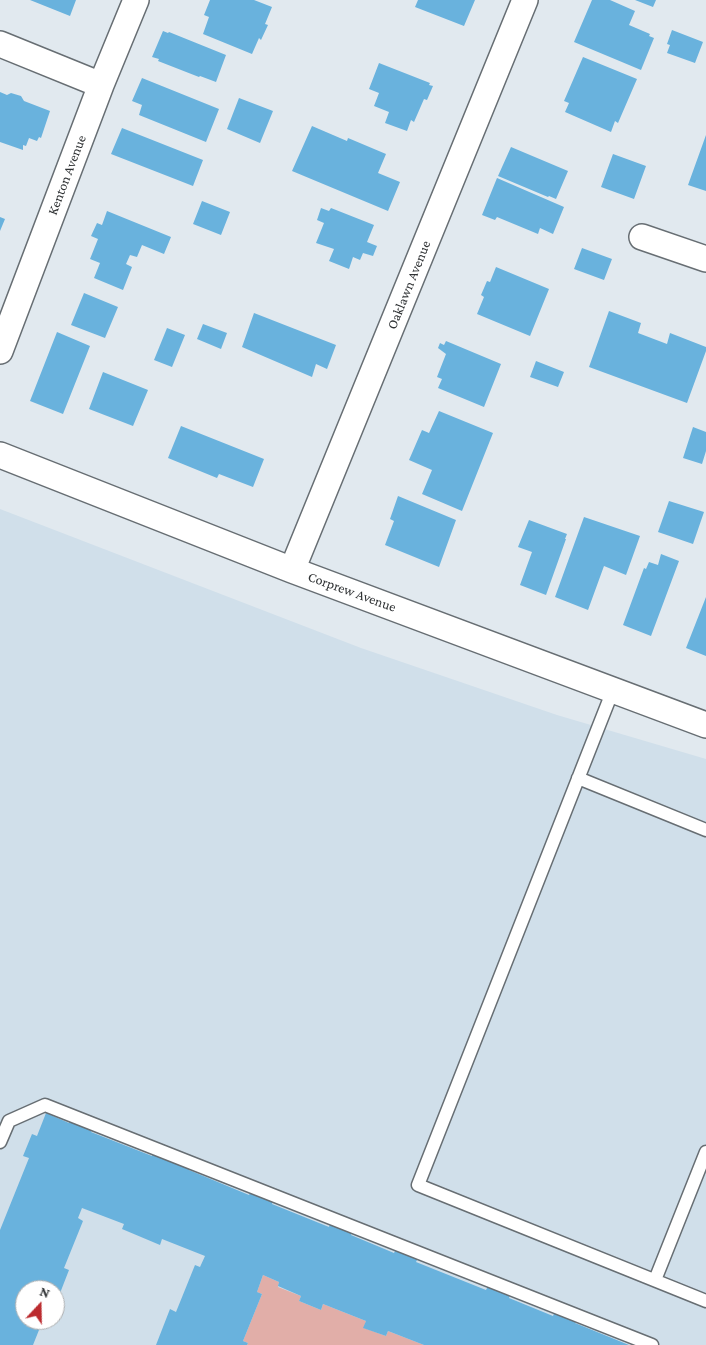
<!DOCTYPE html>
<html>
<head>
<meta charset="utf-8">
<style>
  body { margin:0 }
  #map { position:relative; width:706px; height:1345px; overflow:hidden; background:#e1e9ef; font-family:"Crimson Pro",serif }
  canvas { display:block }
  .north { position:absolute; left:15px; top:1280px; width:50px; height:50px; box-sizing:border-box; background:#fff; border:1px solid #acadae; border-radius:50%; rotate:21deg; font-size:14px; font-weight:700; line-height:20px; text-align:center; color:#2f3234 }
  .north::after { content:''; display:block; margin:auto; width:18px; height:22px; background:#bb2b2f; clip-path:polygon(50% 0,100% 100%,50% 72%,0 100%) }
</style>
</head>
<body>
<div id="map">
<canvas width="706" height="1345"></canvas>
<div class="north">N</div>
</div>
<script>
const g = document.querySelector('canvas').getContext('2d');
g.lineJoin = 'round';
function fill(path, color) {
  g.fillStyle = color;
  g.fill(path, 'evenodd');
}
function strokePath(path, color, width, dash) {
  g.strokeStyle = color;
  g.lineWidth = width;
  g.lineCap = dash ? 'butt' : 'round';
  g.setLineDash(dash || []);
  g.stroke(path);
}
function label(font, color, halo, rows, align = 'center') {
  g.font = font + ' "Crimson Pro",serif';
  g.lineWidth = 4;
  g.setLineDash([]);
  g.textBaseline = 'middle';
  g.strokeStyle = halo;
  g.fillStyle = color;
  for (const [text, x, y, turn = 0] of rows) {
    g.save();
    g.translate(x, y);
    g.rotate((+turn || 0) * Math.PI / 180);
    g.textAlign = isNaN(turn) ? turn : align;
    if (halo) g.strokeText(text, 0, 0);
    g.fillText(text, 0, 0);
    g.restore();
  }
}
fill(new Path2D(`
  M 0,509 L 361,648 L 557,715 L 706,759 L 706,1345 L 0,1345 ZM 25,1290 L 55,1290 L 55,1320 L 25,1320 Z`), '#d0dfea');
fill(new Path2D(`
  M 263,1275 L 279,1282 L 278,1287 L 301,1296 L 299,1301 L 321,1310 L 323,1304 L 366,1321 L 364,1328 L 386,1336 L 388,1331 L 424,1345 L 247,1345 L 248,1343 L 243,1341 L 262,1294 L 257,1292 Z`), '#e1aea8');
fill(new Path2D(`
  M 30,0 L 76,0 L 70,16 Z
  M 210,0 L 254,0 L 272,7 L 265,24 L 268,25 L 261,40 L 259,38 L 252,54 L 203,34 L 209,17 L 204,15 Z
  M 418,0 L 475,0 L 464,26 L 415,7 Z
  M 592,0 L 610,0 L 635,11 L 629,25 L 650,34 L 649,36 L 654,38 L 641,70 L 574,42 Z
  M 635,0 L 656,0 L 653,7 Z
  M 672,30 L 703,42 L 695,63 L 667,53 L 670,45 L 667,44 Z
  M 163,31 L 168,33 L 169,32 L 226,55 L 216,82 L 200,76 L 199,77 L 158,61 L 159,59 L 152,57 Z
  M 583,57 L 637,79 L 618,123 L 615,121 L 611,132 L 565,112 L 569,103 L 564,101 Z
  M 379,63 L 430,83 L 429,85 L 433,86 L 427,100 L 424,99 L 414,122 L 411,120 L 407,131 L 385,123 L 389,112 L 374,106 L 379,93 L 369,89 Z
  M 142,78 L 219,109 L 206,142 L 139,115 L 142,105 L 132,101 Z
  M 0,92 L 7,95 L 11,93 L 21,96 L 24,101 L 50,111 L 41,138 L 39,137 L 37,141 L 29,138 L 26,146 L 23,145 L 23,150 L 0,142 Z
  M 239,98 L 273,111 L 260,143 L 227,129 Z
  M 312,126 L 347,141 L 348,138 L 386,154 L 378,173 L 400,182 L 388,211 L 292,171 Z
  M 122,128 L 203,160 L 193,186 L 111,154 Z
  M 706,135 L 706,191 L 688,185 Z
  M 511,147 L 568,171 L 556,199 L 549,196 L 548,197 L 498,176 Z
  M 613,154 L 646,166 L 634,199 L 601,187 Z
  M 497,178 L 564,207 L 553,234 L 540,228 L 538,234 L 497,217 L 495,220 L 482,215 Z
  M 202,201 L 230,212 L 221,235 L 193,224 Z
  M 321,208 L 329,211 L 331,208 L 374,225 L 367,242 L 377,246 L 373,256 L 363,253 L 360,260 L 353,257 L 349,269 L 329,261 L 334,249 L 316,243 L 324,223 L 317,220 Z
  M 107,211 L 171,237 L 164,254 L 142,245 L 137,257 L 130,255 L 126,264 L 132,267 L 123,290 L 94,278 L 100,263 L 90,259 L 98,239 L 91,236 L 97,223 L 102,225 Z
  M 0,217 L 5,219 L 0,231 Z
  M 582,248 L 612,259 L 604,280 L 574,269 Z
  M 496,267 L 549,289 L 530,336 L 477,314 L 484,297 L 481,295 L 487,281 L 490,282 Z
  M 84,293 L 118,307 L 105,338 L 71,325 Z
  M 609,311 L 641,323 L 638,333 L 667,344 L 670,333 L 706,347 L 706,351 L 687,403 L 589,367 Z
  M 254,313 L 336,345 L 327,369 L 316,364 L 312,377 L 242,347 Z
  M 203,324 L 227,333 L 221,349 L 197,339 Z
  M 167,328 L 185,335 L 172,367 L 154,360 Z
  M 57,332 L 90,346 L 63,414 L 30,401 Z
  M 446,341 L 501,364 L 484,407 L 438,388 L 442,379 L 437,377 L 446,354 L 438,348 L 440,343 L 444,345 Z
  M 536,361 L 564,372 L 558,387 L 530,377 Z
  M 103,372 L 148,390 L 133,426 L 89,409 Z
  M 439,411 L 493,433 L 462,511 L 422,494 L 432,470 L 409,460 L 422,430 L 429,433 Z
  M 181,426 L 264,459 L 253,487 L 219,474 L 217,478 L 168,458 Z
  M 693,427 L 706,432 L 706,451 L 702,464 L 683,458 Z
  M 398,496 L 456,520 L 439,567 L 385,545 L 394,521 L 390,519 Z
  M 669,501 L 704,512 L 693,544 L 658,532 Z
  M 584,517 L 640,536 L 626,575 L 604,566 L 588,610 L 555,597 Z
  M 529,520 L 567,534 L 565,539 L 566,539 L 546,595 L 520,585 L 532,552 L 518,547 Z
  M 661,554 L 679,561 L 651,636 L 623,625 L 644,568 L 646,569 L 649,562 L 658,565 Z
  M 706,597 L 706,656 L 686,648 Z
  M 46,1113 L 69,1123 L 71,1117 L 94,1126 L 91,1132 L 152,1156 L 154,1150 L 192,1165 L 189,1170 L 249,1195 L 252,1189 L 274,1198 L 272,1204 L 329,1227 L 331,1221 L 353,1230 L 351,1235 L 394,1253 L 397,1247 L 419,1256 L 416,1262 L 486,1290 L 489,1284 L 511,1292 L 509,1298 L 553,1316 L 555,1311 L 577,1319 L 575,1323 L 629,1345 L 424,1345 L 388,1331 L 386,1336 L 363,1328 L 366,1321 L 323,1304 L 321,1310 L 299,1301 L 301,1296 L 278,1286 L 279,1282 L 263,1275 L 257,1292 L 262,1294 L 243,1341 L 248,1343 L 247,1345 L 156,1345 L 170,1309 L 176,1312 L 195,1265 L 200,1267 L 205,1256 L 162,1239 L 160,1245 L 122,1229 L 124,1224 L 82,1208 L 78,1218 L 83,1221 L 64,1268 L 69,1270 L 55,1306 L 55,1290 L 25,1290 L 25,1320 L 43,1320 L 33,1345 L 0,1345 L 0,1230 L 29,1158 L 23,1156 L 32,1134 L 37,1136 Z`), '#69b2dd');
const service = new Path2D(`
  M 613,690 L 418,1185 L 706,1301
  M 578,778 L 706,830
  M 0,1142 L 9,1121 L 45,1105 L 652,1345
  M 655,1280 L 706,1152`);
const minor = new Path2D(`
  M 0,44 L 101,85
  M 642,237 L 706,259
  M 0,351 L 101,85 L 136,0
  M 0,455 L 292,570 L 706,725
  M 292,570 L 525,0`);
strokePath(service, '#676e73', 15);
strokePath(minor, '#676e73', 28);
strokePath(service, '#fff', 12);
strokePath(minor, '#fff', 25);
label('14px', '#2f3234', '#fff', [
  ["Kenton Avenue",67,175,-69],
  ["Oaklawn Avenue",409,285,-68],
  ["Corprew Avenue",352,592,20]
]);
</script>
</body>
</html>
